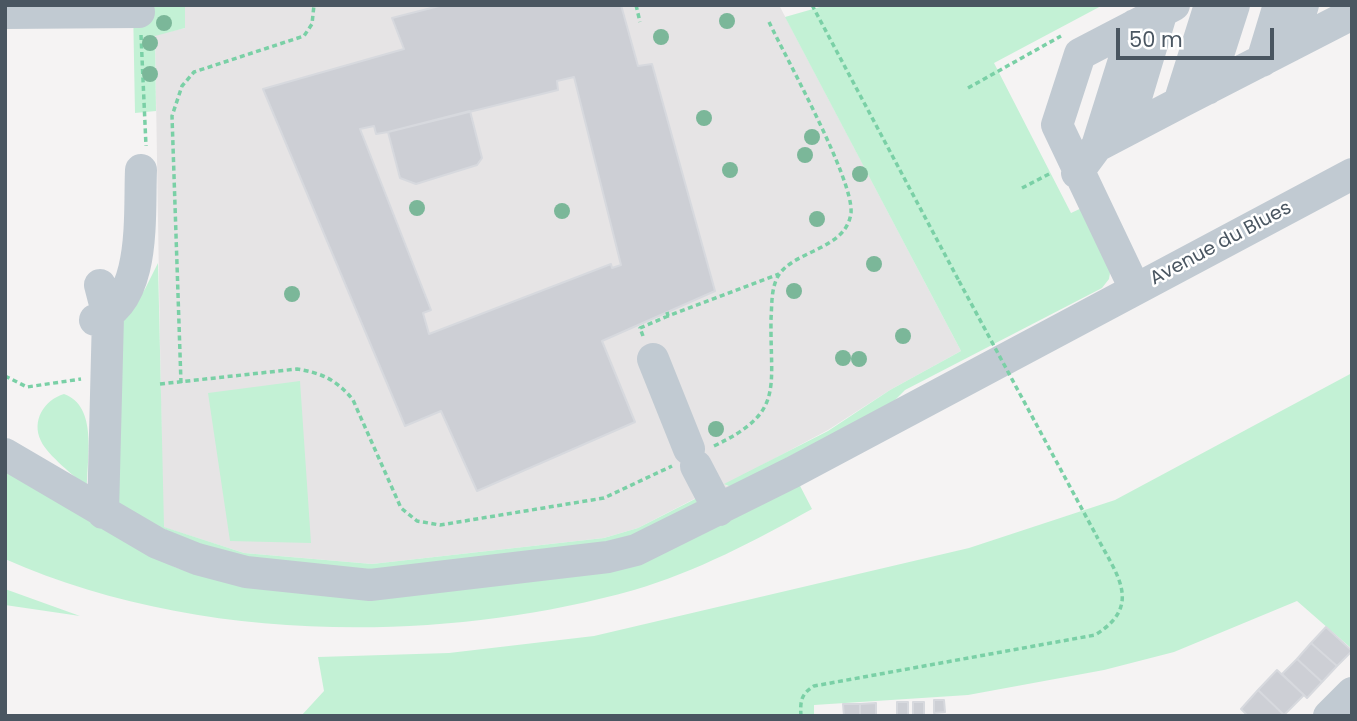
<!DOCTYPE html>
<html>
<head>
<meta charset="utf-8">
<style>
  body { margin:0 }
  #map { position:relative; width:1357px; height:721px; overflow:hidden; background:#f5f3f3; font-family:Poppins,sans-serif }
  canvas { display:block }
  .frame { position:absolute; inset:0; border:7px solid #4a5661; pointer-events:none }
  .scale { position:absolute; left:1116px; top:28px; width:158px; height:32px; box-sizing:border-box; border:4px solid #4a5661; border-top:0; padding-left:9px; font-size:21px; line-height:24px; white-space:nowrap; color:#4a5661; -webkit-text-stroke:5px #fff; paint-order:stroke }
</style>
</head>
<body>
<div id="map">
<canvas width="1357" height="721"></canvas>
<div class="frame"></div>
<div class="scale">50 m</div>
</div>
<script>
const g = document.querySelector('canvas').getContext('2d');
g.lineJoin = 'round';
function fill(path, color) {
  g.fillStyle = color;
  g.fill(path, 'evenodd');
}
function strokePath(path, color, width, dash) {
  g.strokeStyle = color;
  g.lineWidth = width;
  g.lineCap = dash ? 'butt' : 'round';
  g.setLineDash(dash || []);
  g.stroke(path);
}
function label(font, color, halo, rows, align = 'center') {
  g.font = font + ' Poppins,sans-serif';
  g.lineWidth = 5;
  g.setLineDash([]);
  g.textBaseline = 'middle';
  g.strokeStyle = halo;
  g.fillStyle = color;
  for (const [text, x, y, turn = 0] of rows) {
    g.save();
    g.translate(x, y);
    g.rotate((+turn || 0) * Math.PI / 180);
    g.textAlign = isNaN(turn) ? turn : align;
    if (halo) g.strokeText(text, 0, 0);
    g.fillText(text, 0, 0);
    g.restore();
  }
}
fill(new Path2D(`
  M 185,5 L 779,5 L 961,351 L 890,390 L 828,430 L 725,485 L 731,487 L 698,497 L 638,528 L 604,538 L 372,564 L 244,553 L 163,527 L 155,35 L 185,28 Z`), '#e6e4e5');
fill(new Path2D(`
  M 133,5 L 185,5 L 185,28 L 155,36 L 156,111 L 135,113 Z
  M 827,5 L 1103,5 L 994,63 L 1071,213 L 1086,206 L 1111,267 L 1109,279 L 1102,288 L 905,390 L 892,403 L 731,487 L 724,484 L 828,431 L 890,390 L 961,351 L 785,17 Z
  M 158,263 L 164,527 L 244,553 L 372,564 L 604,538 L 638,528 L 699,497 L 698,503 L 637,534 L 605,542 L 373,570 L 243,557 L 201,546 L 114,506 L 120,325 L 145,289 Z
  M 1352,373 L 1352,649 L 1297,601 L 1174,652 L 1104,670 L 968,695 L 814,705 L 814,716 L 301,716 L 324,691 L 318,657 L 449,653 L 594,636 L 969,548 L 1115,500 Z
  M 300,381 L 311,543 L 230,541 L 208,393 Z
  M 64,394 C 98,406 87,458 87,488 C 76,477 47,455 41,441 C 31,421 44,400 64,394 Z
  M 5,470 L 129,544 L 177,568 L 244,586 L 538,578 L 798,482 L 812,509 C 756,540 696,572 634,590 C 437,645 194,643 5,559 Z
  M 5,589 L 80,616 L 5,605 Z`), '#c3f1d5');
const building = new Path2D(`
  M 443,5 L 621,5 L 638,66 L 652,64 L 715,291 L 602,341 L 635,422 L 477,491 L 441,411 L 405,426 L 263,89 L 404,49 L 392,18 ZM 574,77 L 621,265 L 612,268 L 611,264 L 429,334 L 423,313 L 431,310 L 360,129 L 374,126 L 376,134 L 388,132 L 558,90 L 557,81 Z
  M 470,111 L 482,158 L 477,165 L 416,184 L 400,178 L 388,132 Z
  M 1326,627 L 1352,651 L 1337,666 L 1311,643 Z
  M 1311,643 L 1337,666 L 1322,682 L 1297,659 Z
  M 1297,659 L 1322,682 L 1307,698 L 1282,674 Z
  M 1277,670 L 1304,695 L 1284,715 L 1258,690 Z
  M 1258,690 L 1284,715 L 1284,716 L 1248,716 L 1241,709 Z
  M 934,700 L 944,700 L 945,712 L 934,713 Z
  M 897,702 L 908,702 L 908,715 L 897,715 Z
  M 913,702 L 924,702 L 924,716 L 913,716 Z
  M 876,703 L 876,716 L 860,716 L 860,704 Z
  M 843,704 L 860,704 L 860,716 L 844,716 Z`);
fill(building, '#cdcfd5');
strokePath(building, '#d7d9de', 2);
strokePath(new Path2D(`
  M 636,5 L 640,22
  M 812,5 L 959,281
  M 141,35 L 146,146
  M 968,88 L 1061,36
  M 1022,188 L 1051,173
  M 667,312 L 668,316 L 779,274
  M 643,336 L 640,328 L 668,316
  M 5,376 L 27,387 L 81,379
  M 181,383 L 172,116 L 182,86 L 194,72 L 304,36 L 312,24 L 314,5
  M 160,384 L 297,369 C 322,373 337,380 353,400 L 401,508 L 417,521 L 440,525 L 604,498 L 672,466
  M 714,446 C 785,412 770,390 771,319 C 772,305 771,291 777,278 C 791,250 846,251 851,213 C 854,180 786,58 769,22
  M 801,716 C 800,701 801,694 814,686 L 1095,635 C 1144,605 1116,574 1096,535`), '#7ad0a6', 3.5, [5, 3.5]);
strokePath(new Path2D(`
  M 5,13 L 139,12
  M 1290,46 L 1303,5
  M 1262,61 L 1279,5
  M 1207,89 L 1234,5
  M 1179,103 L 1352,14
  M 1126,131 L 1162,11
  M 1097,146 L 1135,25
  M 1077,173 L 1097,146 L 1179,103 L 1210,5
  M 100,285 L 108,316 L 103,513
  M 1135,289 L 1057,125 L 1080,54 L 1174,5
  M 95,320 C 147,303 139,216 141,170
  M 653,359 L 689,449
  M 5,454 L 157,543 L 197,559 L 246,572 L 370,585 L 608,557 L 636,550 L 793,472 L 1352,174
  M 696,466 L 719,510
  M 1329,716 L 1352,693`), '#c1cad2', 32);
strokePath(new Path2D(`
  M 959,281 L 1096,535`), '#7ad0a6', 3.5, [5, 3.5]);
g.fillStyle = '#7bb799';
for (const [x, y] of [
  [727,21],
  [164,23],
  [661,37],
  [150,43],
  [150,74],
  [704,118],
  [812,137],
  [805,155],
  [730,170],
  [860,174],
  [417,208],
  [562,211],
  [817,219],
  [874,264],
  [794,291],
  [292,294],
  [903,336],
  [843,358],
  [859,359],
  [716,429]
]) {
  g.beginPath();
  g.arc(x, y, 8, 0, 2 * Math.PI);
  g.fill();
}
label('19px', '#4a5661', '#fff', [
  ["Avenue du Blues",1221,244,-28]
]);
</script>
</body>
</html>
